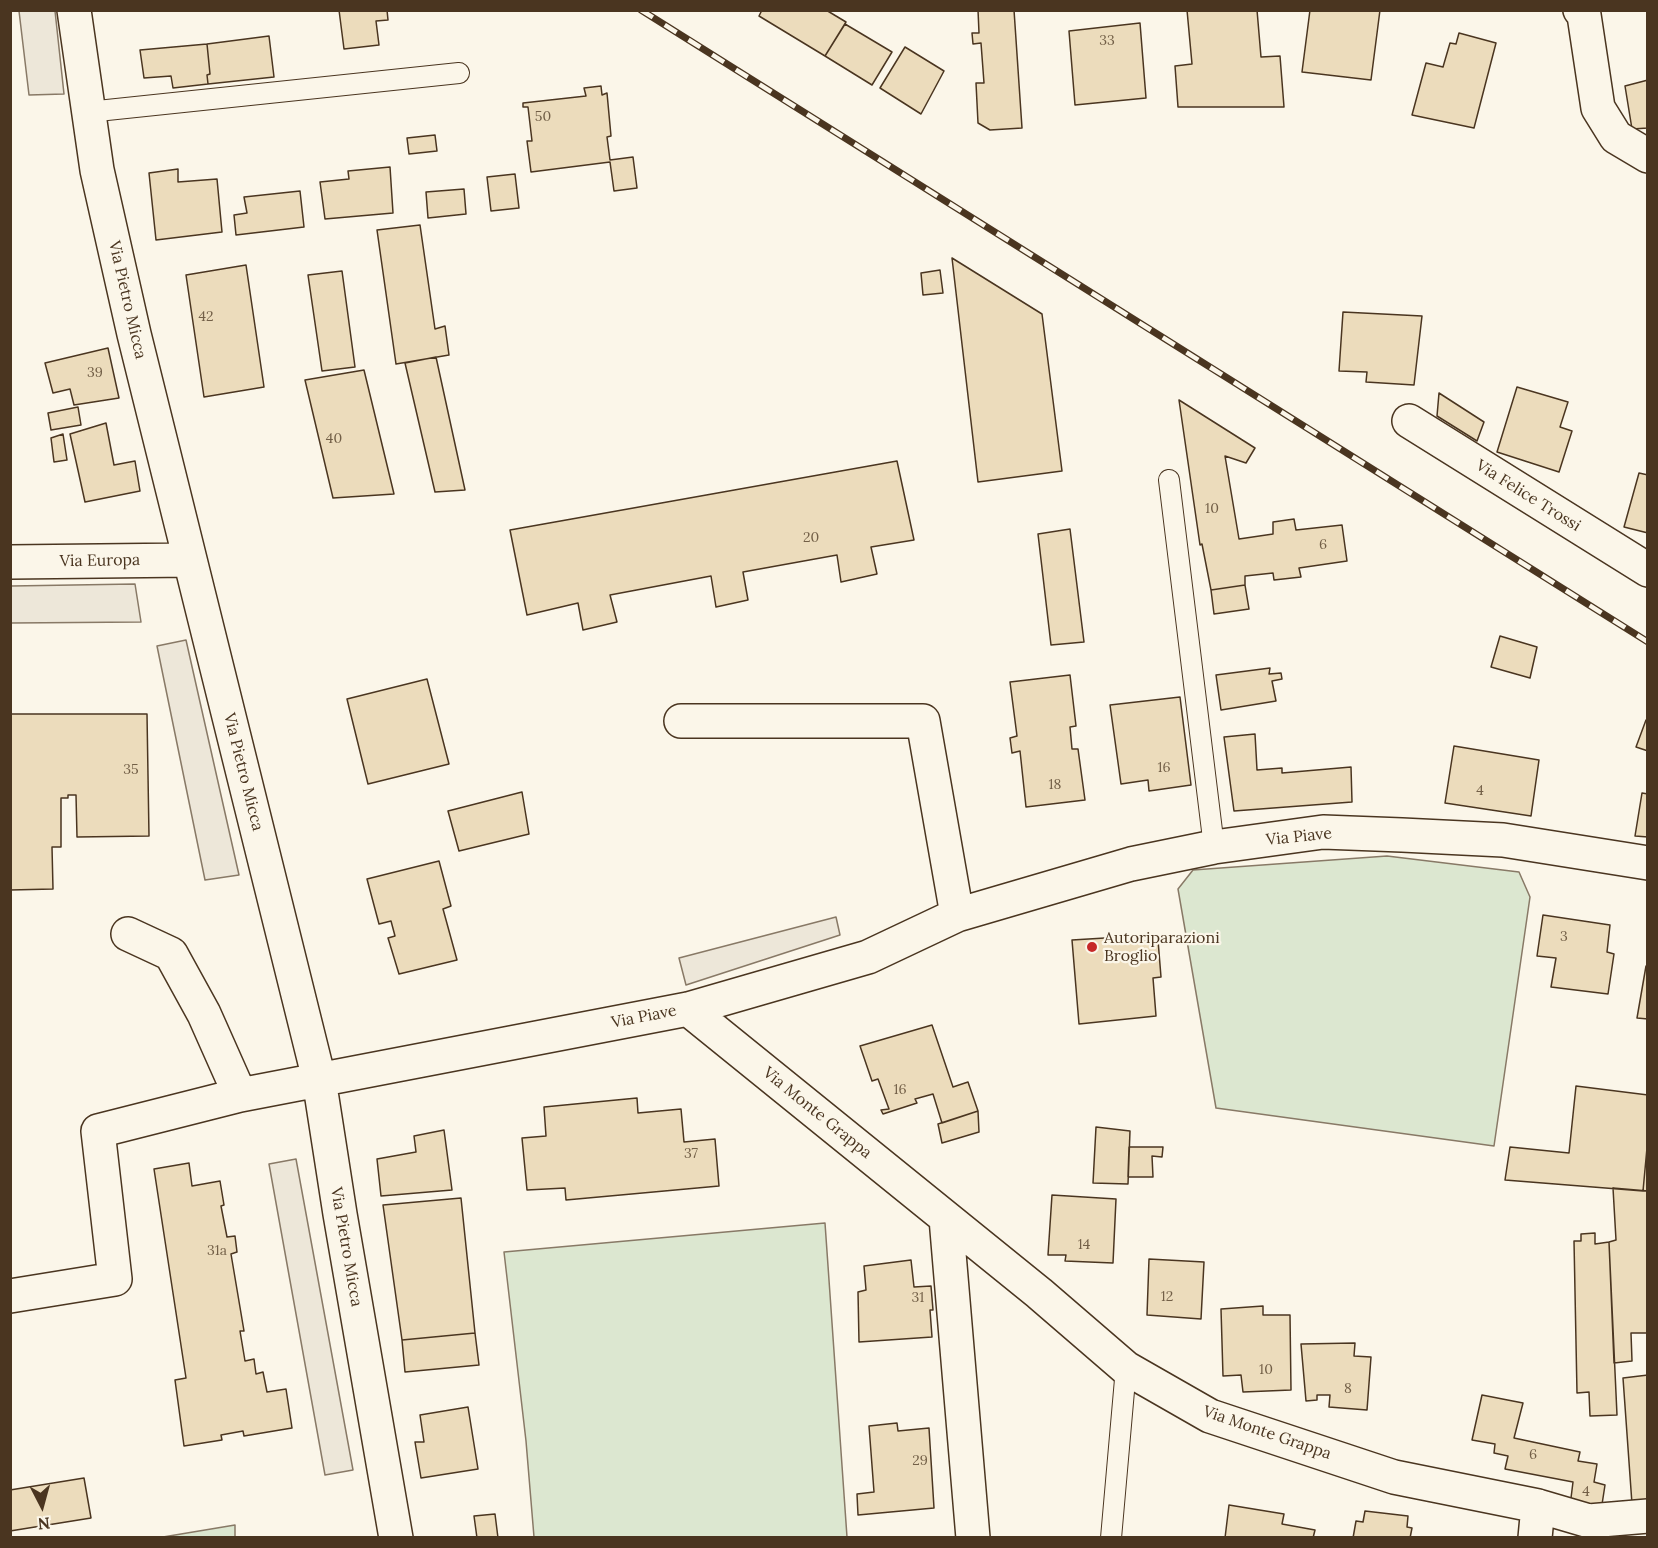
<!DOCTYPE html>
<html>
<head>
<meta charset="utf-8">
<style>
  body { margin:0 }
  #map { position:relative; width:1658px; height:1548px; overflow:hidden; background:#fbf6e9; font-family:Lora,serif }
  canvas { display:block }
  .frame { position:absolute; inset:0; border:12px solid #4a3520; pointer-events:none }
  .north { position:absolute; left:12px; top:1476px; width:60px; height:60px; -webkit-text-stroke:4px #fbf6e9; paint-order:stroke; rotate:174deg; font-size:16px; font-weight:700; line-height:24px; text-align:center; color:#4a3520 }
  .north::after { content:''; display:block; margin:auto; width:21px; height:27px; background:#4a3520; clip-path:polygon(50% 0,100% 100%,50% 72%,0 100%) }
</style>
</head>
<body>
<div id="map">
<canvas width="1658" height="1548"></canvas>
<div class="frame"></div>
<div class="north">N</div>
</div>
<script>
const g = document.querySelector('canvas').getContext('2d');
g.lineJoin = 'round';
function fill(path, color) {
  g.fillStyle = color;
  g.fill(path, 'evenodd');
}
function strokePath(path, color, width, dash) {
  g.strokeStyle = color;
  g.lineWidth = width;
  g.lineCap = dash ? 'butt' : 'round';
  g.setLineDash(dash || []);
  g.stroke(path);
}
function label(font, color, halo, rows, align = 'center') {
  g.font = font + ' Lora,serif';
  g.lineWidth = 4.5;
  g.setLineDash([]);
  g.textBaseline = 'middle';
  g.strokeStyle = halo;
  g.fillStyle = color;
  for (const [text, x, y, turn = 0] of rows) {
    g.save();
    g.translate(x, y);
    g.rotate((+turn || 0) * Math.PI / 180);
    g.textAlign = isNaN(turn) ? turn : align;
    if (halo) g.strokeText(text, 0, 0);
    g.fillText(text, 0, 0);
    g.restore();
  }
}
const green = new Path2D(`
  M 1387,856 L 1519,872 L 1530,897 L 1494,1146 L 1216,1108 L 1178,889 L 1193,870 Z
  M 825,1223 L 847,1537 L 534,1537 L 526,1441 L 504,1252 Z
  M 235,1525 L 235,1537 L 163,1537 Z`);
fill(green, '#dce7d0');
strokePath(green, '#887966', 1.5);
const parking = new Path2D(`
  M 19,11 L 55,11 L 64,94 L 29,95 Z
  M 135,584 L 141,622 L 11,623 L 11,586 Z
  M 186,640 L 239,875 L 205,880 L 157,646 Z
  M 836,917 L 840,935 L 686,985 L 679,958 Z
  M 296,1159 L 353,1470 L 325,1475 L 269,1164 Z`);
fill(parking, '#ede7d9');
strokePath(parking, '#887966', 1.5);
const building = new Path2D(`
  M 339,10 L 387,10 L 388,20 L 376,21 L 379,45 L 344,49 Z
  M 762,10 L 826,10 L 846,22 L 825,56 L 759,16 Z
  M 978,10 L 1014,10 L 1022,128 L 990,130 L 978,123 L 976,83 L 984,83 L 981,43 L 973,44 L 972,33 L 979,33 Z
  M 1187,10 L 1257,10 L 1261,57 L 1280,56 L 1284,107 L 1178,107 L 1175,66 L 1192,64 Z
  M 1310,10 L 1380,10 L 1371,80 L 1302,72 Z
  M 1140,23 L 1146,98 L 1075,105 L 1069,31 Z
  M 845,24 L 892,52 L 872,85 L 825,56 Z
  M 1459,33 L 1496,43 L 1474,128 L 1412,115 L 1426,63 L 1443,67 L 1450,43 L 1456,44 Z
  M 269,36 L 274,77 L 208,84 L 207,75 L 210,74 L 207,44 Z
  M 207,44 L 210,74 L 207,75 L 208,84 L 173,88 L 171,76 L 144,78 L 140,50 Z
  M 905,47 L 944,71 L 921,114 L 880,88 Z
  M 1648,80 L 1648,128 L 1632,129 L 1625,86 Z
  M 601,86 L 602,95 L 607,93 L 611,136 L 607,137 L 610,160 L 633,157 L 637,188 L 614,191 L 610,162 L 531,172 L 527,141 L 532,141 L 528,107 L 523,107 L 523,103 L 586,96 L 584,88 Z
  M 435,135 L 437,151 L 409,154 L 407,138 Z
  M 390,167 L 393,213 L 325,219 L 320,182 L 349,179 L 348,171 Z
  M 178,169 L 178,182 L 217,179 L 222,232 L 156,240 L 149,173 Z
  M 515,174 L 519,208 L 491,211 L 487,177 Z
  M 464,189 L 466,214 L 428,218 L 426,192 Z
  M 300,191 L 304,227 L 236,235 L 234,215 L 247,213 L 244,197 Z
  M 420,225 L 435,329 L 445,326 L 449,355 L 396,364 L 377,230 Z
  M 952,258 L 1042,314 L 1062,471 L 978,482 Z
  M 246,265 L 264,387 L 204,397 L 186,275 Z
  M 940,270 L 943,293 L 923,295 L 921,273 Z
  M 342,271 L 355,367 L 322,371 L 308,275 Z
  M 1343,312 L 1422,316 L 1414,385 L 1366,382 L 1367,372 L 1339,371 Z
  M 108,348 L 119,398 L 74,405 L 70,389 L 53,393 L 45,363 Z
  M 436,357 L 465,490 L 435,492 L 405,363 Z
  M 364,370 L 394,494 L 333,498 L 305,380 Z
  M 1517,387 L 1568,402 L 1560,427 L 1572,431 L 1559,472 L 1497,452 Z
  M 1439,393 L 1484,422 L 1477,441 L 1437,416 Z
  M 1179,400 L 1255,448 L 1246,463 L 1225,456 L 1239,539 L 1273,534 L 1273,522 L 1294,519 L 1296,530 L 1342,525 L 1347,561 L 1299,568 L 1301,577 L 1274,580 L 1273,573 L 1245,576 L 1245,585 L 1211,590 L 1202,544 L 1200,545 Z
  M 78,407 L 81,425 L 51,430 L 48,413 Z
  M 106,423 L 114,465 L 135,461 L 140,491 L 85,502 L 70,434 Z
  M 63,434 L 67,460 L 54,462 L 51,438 Z
  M 897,461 L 914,540 L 871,547 L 877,574 L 841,582 L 837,555 L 743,572 L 748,600 L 716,607 L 711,576 L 610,595 L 617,622 L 583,630 L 578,603 L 527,615 L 510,530 Z
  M 1639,473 L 1648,475 L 1648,533 L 1624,527 Z
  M 1070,529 L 1084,642 L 1051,645 L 1038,534 Z
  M 1245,585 L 1249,609 L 1214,614 L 1211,590 Z
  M 1500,636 L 1537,647 L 1530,678 L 1491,667 Z
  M 1270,668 L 1269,674 L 1281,673 L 1282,679 L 1272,681 L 1276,701 L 1221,710 L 1216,675 Z
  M 1070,675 L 1076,726 L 1070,727 L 1072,749 L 1078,749 L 1085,800 L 1026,807 L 1020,751 L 1012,753 L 1010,738 L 1017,736 L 1010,682 Z
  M 427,679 L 449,764 L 368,784 L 347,699 Z
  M 1180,697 L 1191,785 L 1149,791 L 1148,780 L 1121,784 L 1110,705 Z
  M 10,714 L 147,714 L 149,836 L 77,837 L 76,795 L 68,795 L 68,798 L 61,798 L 61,847 L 52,847 L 53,889 L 10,890 Z
  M 1646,720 L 1648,721 L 1648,751 L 1636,747 Z
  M 1255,734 L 1257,770 L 1282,768 L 1282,773 L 1351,767 L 1352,802 L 1234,811 L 1224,737 Z
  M 1454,746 L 1539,760 L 1531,816 L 1445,803 Z
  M 522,792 L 529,834 L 459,851 L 448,811 Z
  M 1642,793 L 1648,794 L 1648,837 L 1635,836 Z
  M 439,861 L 451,906 L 443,909 L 457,960 L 399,974 L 388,938 L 395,936 L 391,921 L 379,924 L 367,879 Z
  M 1543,915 L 1610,925 L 1607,952 L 1614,954 L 1608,994 L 1551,987 L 1556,958 L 1537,956 Z
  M 1138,936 L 1139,942 L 1158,940 L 1161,977 L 1153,978 L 1156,1016 L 1079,1024 L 1072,940 Z
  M 1646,966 L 1648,966 L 1648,1019 L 1637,1018 Z
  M 932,1025 L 953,1087 L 968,1082 L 978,1111 L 942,1123 L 933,1094 L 915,1099 L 917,1103 L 883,1114 L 881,1110 L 889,1109 L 878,1079 L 872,1081 L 860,1046 Z
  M 1576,1086 L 1648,1095 L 1648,1137 L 1643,1191 L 1505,1180 L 1510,1147 L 1569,1153 Z
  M 637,1098 L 638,1113 L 681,1109 L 684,1142 L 715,1139 L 719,1186 L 566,1200 L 565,1188 L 527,1190 L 522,1138 L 546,1136 L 544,1107 Z
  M 978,1111 L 979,1132 L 942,1143 L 938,1124 Z
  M 1096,1127 L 1130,1131 L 1128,1184 L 1093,1183 Z
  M 444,1130 L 452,1190 L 381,1196 L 377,1159 L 416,1152 L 414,1136 Z
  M 1648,1137 L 1648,1191 L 1643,1191 Z
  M 1129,1147 L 1163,1147 L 1162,1157 L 1152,1156 L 1153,1177 L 1128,1177 Z
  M 189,1163 L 192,1186 L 220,1181 L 224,1205 L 221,1206 L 227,1237 L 235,1236 L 237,1252 L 231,1254 L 244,1331 L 240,1331 L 245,1361 L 254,1359 L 256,1374 L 263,1372 L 267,1392 L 286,1389 L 292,1428 L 244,1436 L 243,1431 L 221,1435 L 222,1440 L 184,1446 L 175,1380 L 186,1378 L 154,1169 Z
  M 1613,1188 L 1648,1191 L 1648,1333 L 1631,1333 L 1632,1361 L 1614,1363 L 1609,1242 L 1616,1240 Z
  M 1052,1195 L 1116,1199 L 1113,1263 L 1065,1261 L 1066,1255 L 1048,1255 Z
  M 461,1198 L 475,1333 L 402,1340 L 383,1205 Z
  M 1595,1233 L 1595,1244 L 1609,1242 L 1617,1415 L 1590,1416 L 1589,1392 L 1577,1393 L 1574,1241 L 1581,1241 L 1581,1234 Z
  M 1149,1259 L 1204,1262 L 1201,1319 L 1147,1315 Z
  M 911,1260 L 914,1287 L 931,1286 L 933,1310 L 930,1310 L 932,1337 L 859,1342 L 858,1292 L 866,1290 L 864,1266 Z
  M 1263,1306 L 1263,1315 L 1290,1315 L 1291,1390 L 1243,1392 L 1241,1375 L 1223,1376 L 1221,1309 Z
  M 475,1333 L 479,1365 L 405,1372 L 402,1340 Z
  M 1355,1343 L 1354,1356 L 1371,1357 L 1367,1410 L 1329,1407 L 1330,1395 L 1317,1395 L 1317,1400 L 1306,1401 L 1301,1344 Z
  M 1648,1375 L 1648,1503 L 1632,1504 L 1623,1378 Z
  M 1482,1395 L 1523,1403 L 1514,1438 L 1580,1452 L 1578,1461 L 1597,1464 L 1594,1482 L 1605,1485 L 1601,1511 L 1570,1506 L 1573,1482 L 1505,1469 L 1508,1456 L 1494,1453 L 1495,1444 L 1472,1440 Z
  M 468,1407 L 478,1469 L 421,1478 L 415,1442 L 424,1442 L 420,1415 Z
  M 897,1423 L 898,1431 L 929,1428 L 934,1508 L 858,1515 L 857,1494 L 874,1492 L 869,1426 Z
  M 84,1478 L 91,1518 L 10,1531 L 10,1490 Z
  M 1229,1505 L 1284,1514 L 1282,1524 L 1315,1530 L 1313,1538 L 1225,1538 Z
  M 1365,1511 L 1408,1516 L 1407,1527 L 1412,1528 L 1410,1538 L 1353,1538 L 1356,1521 L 1363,1522 Z
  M 495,1514 L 498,1538 L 477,1538 L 474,1516 Z`);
fill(building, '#ecdcbc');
strokePath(building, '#4a3520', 1.5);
const lane = new Path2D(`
  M 88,112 L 459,73
  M 1169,480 L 1214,847
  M 1111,1538 L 1126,1368`);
const street = new Path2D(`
  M 74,10 L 97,170 L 134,334 L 319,1079 L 340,1214 L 396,1538
  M 1580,10 L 1584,15 L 1598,108 L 1616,137 L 1648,156
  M 1409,421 L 1648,570
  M 10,562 L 190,560
  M 681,721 L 923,721 L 957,915
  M 128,934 L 171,954 L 204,1014 L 240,1095
  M 688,1009 L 1039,1293 L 1126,1368 L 1210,1416 L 1394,1477 L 1538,1506 L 1589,1521 L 1648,1516
  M 946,1218 L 973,1538
  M 10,1296 L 115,1279 L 98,1131 L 240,1095 L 688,1009 L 868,957 L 957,915 L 1131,864 L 1214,847 L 1323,832 L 1402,835 L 1503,840 L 1648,863
  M 1535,1538 L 1538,1506`);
strokePath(lane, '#4a3520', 22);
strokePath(street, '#4a3520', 36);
strokePath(lane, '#fbf6e9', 20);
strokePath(street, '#fbf6e9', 33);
const rail = new Path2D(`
  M 641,10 L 1648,642`);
strokePath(rail, '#4a3520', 7);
strokePath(rail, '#fbf6e9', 4.5, [14]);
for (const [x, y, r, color] of [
  [1092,947,6,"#c62828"]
]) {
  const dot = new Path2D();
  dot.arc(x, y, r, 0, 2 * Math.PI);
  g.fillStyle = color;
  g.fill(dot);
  strokePath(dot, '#fbf6e9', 2);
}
label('14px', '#725f47', null, [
  ["33",1107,41],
  ["50",543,117],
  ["42",206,317],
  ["39",95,373],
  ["40",334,439],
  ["10",1212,509],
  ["20",811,538],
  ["6",1323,545],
  ["16",1164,768],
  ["35",131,770],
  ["18",1055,785],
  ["4",1480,791],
  ["3",1564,937],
  ["16",900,1090],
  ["37",691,1154],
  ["14",1084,1245],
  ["31a",217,1251],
  ["12",1167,1297],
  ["31",918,1298],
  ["10",1266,1370],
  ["8",1348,1389],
  ["6",1533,1455],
  ["29",920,1461],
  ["4",1586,1492]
]);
label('16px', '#4a3520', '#fbf6e9', [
  ["Via Pietro Micca",127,300,77],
  ["Via Felice Trossi",1528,496,32],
  ["Via Europa",100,561,-1],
  ["Via Pietro Micca",243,772,76],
  ["Via Piave",1299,837,-6],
  ["Via Piave",644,1017,-11],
  ["Via Monte Grappa",817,1113,39],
  ["Via Pietro Micca",346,1247,80],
  ["Via Monte Grappa",1267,1433,19]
]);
label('16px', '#4a3520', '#fbf6e9', [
  ["Autoriparazioni",1104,938],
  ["Broglio",1104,956]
], 'left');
</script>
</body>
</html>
